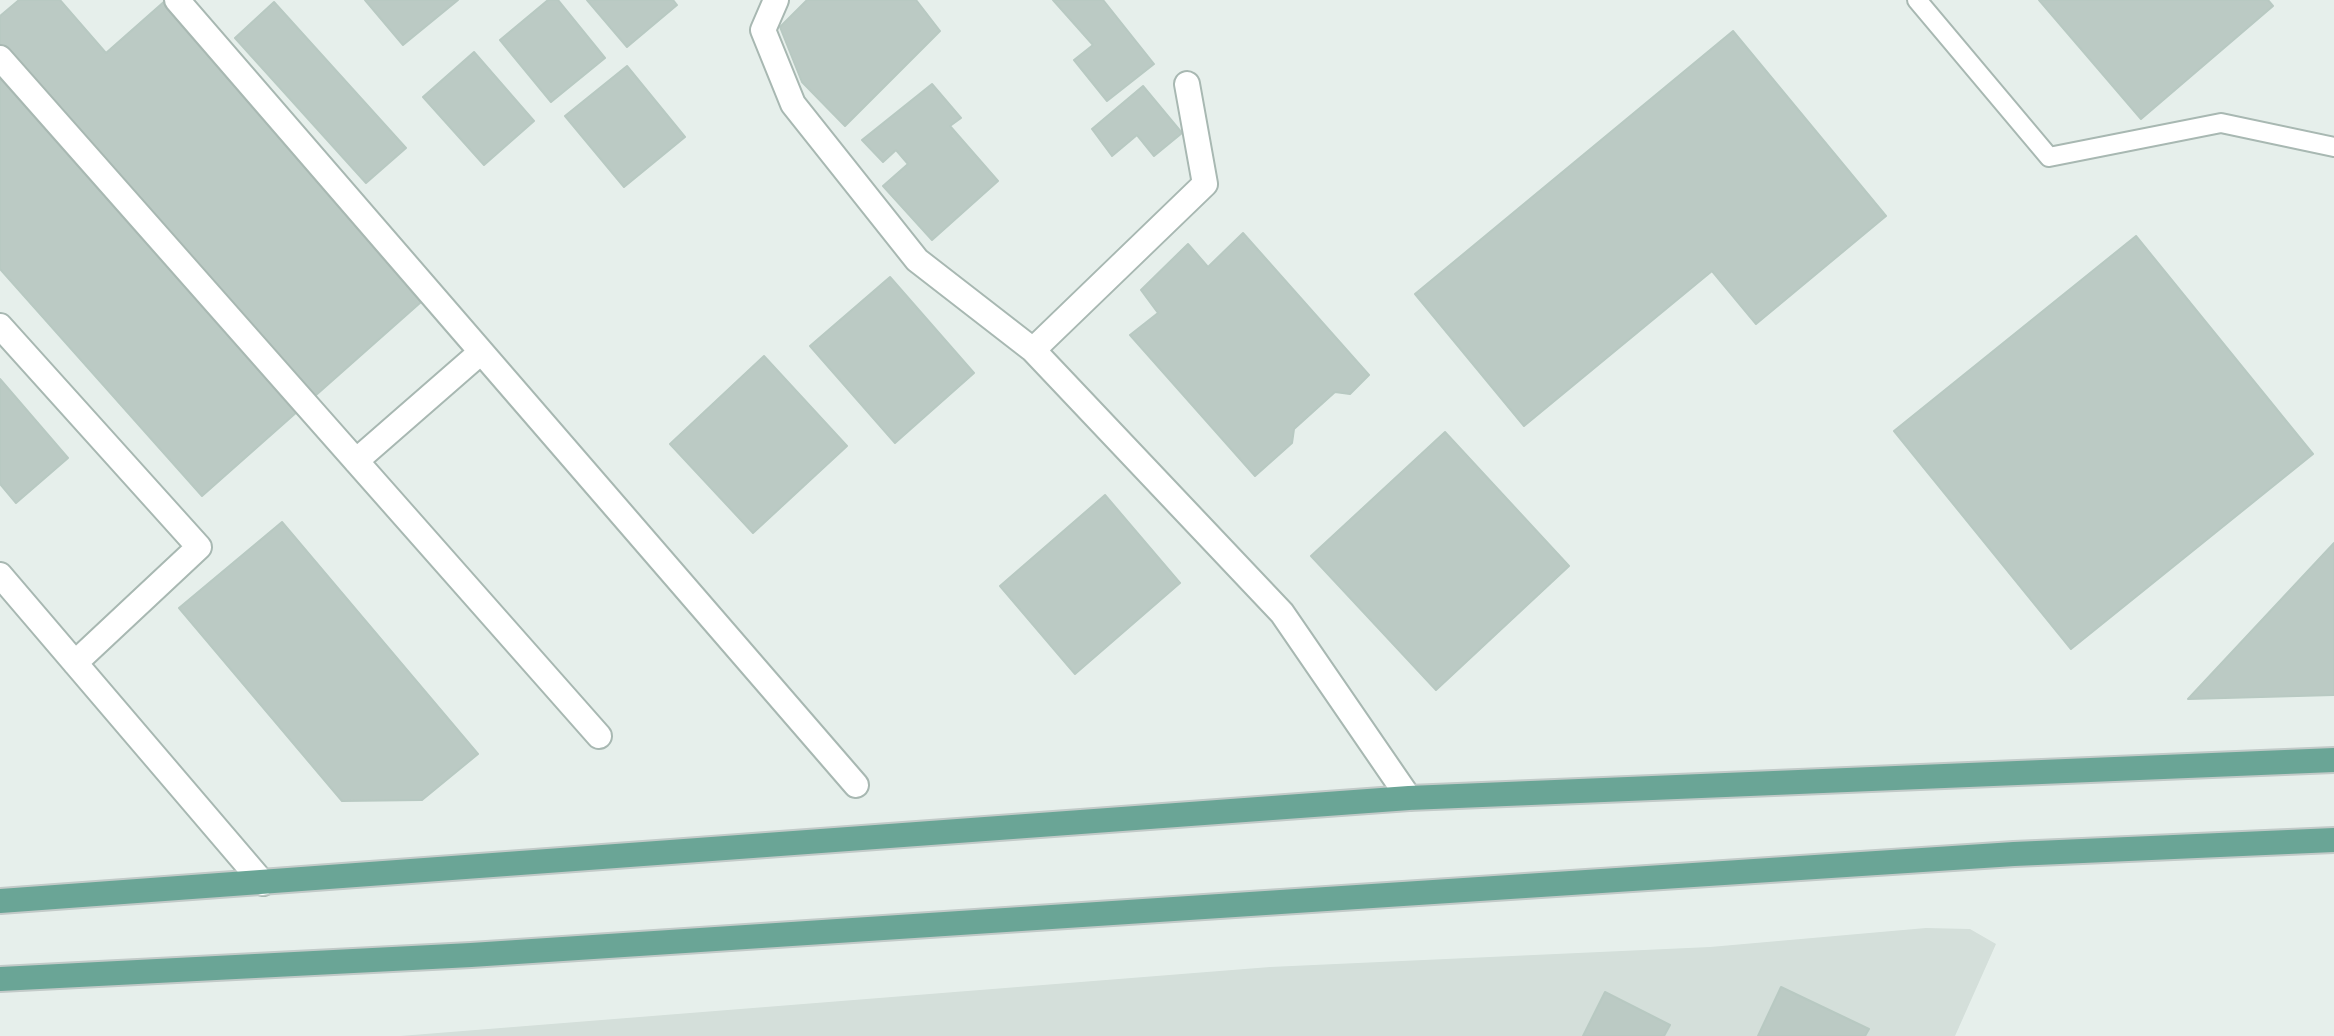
<!DOCTYPE html>
<html>
<head>
<meta charset="utf-8">
<style>
  body { margin:0 }
  canvas { display:block; background:#e6efeb }
</style>
</head>
<body>
<canvas width="2334" height="1036"></canvas>
<script>
const g = document.querySelector('canvas').getContext('2d');
g.lineJoin = 'round';
function fill(path, color) {
  g.fillStyle = color;
  g.fill(path, 'evenodd');
}
function strokePath(path, color, width, dash) {
  g.strokeStyle = color;
  g.lineWidth = width;
  g.lineCap = dash ? 'butt' : 'round';
  g.setLineDash(dash || []);
  g.stroke(path);
}
fill(new Path2D(`
  M 1926,928 L 1970,929 L 1996,944 L 1955,1036 L 400,1036 L 1270,967 L 1710,947 Z`), '#d4dfda');
const building = new Path2D(`
  M 19,0 L 60,0 L 106,53 L 166,0 L 438,287 L 202,496 L 0,269 L 0,16 Z
  M 365,0 L 458,0 L 403,45 Z
  M 548,0 L 558,0 L 605,58 L 551,102 L 500,40 Z
  M 587,0 L 673,0 L 677,5 L 627,47 Z
  M 807,0 L 916,0 L 940,31 L 845,126 L 802,82 L 780,27 Z
  M 1053,0 L 1103,0 L 1154,64 L 1107,101 L 1074,60 L 1093,45 Z
  M 2039,0 L 2268,0 L 2273,6 L 2141,119 Z
  M 274,2 L 406,148 L 366,183 L 235,38 Z
  M 1733,31 L 1886,216 L 1756,324 L 1712,271 L 1524,426 L 1415,294 Z
  M 474,52 L 534,121 L 484,165 L 423,97 Z
  M 627,66 L 685,137 L 624,187 L 565,116 Z
  M 932,84 L 961,118 L 950,126 L 998,181 L 932,240 L 883,186 L 908,164 L 896,150 L 883,162 L 862,140 Z
  M 1143,86 L 1182,133 L 1154,156 L 1137,135 L 1112,156 L 1092,129 Z
  M 1243,233 L 1369,375 L 1350,394 L 1335,392 L 1294,429 L 1292,443 L 1255,476 L 1130,335 L 1158,313 L 1141,290 L 1188,244 L 1208,267 Z
  M 2136,236 L 2313,454 L 2071,649 L 1894,431 Z
  M 890,277 L 974,373 L 895,443 L 810,346 Z
  M 764,356 L 847,446 L 753,533 L 670,444 Z
  M 0,379 L 68,458 L 16,503 L 0,484 Z
  M 1445,432 L 1569,566 L 1436,690 L 1311,556 Z
  M 1105,495 L 1180,583 L 1075,674 L 1000,586 Z
  M 282,522 L 478,754 L 422,800 L 342,801 L 179,608 Z
  M 2334,543 L 2334,695 L 2188,699 Z
  M 1781,987 L 1869,1029 L 1865,1036 L 1758,1036 Z
  M 1605,992 L 1670,1025 L 1664,1036 L 1583,1036 Z`);
fill(building, '#bbcac4');
strokePath(building, '#b8c9c2', 2);
const service = new Path2D(`
  M 1917,0 L 2049,157 L 2221,123 L 2334,147`);
const minor = new Path2D(`
  M 177,0 L 856,785
  M 776,0 L 763,30 L 793,104 L 917,260 L 1033,350 L 1282,613 L 1409,798
  M 0,58 L 599,736
  M 0,326 L 199,547 L 75,663
  M 1033,350 L 1205,184 L 1187,84
  M 356,461 L 481,352
  M 0,575 L 263,883`);
const primary = new Path2D(`
  M 0,901 L 1409,798 L 2334,760
  M 0,979 L 471,955 L 2014,854 L 2334,840`);
strokePath(service, '#a8b8b2', 22);
strokePath(minor, '#a8b8b2', 28);
strokePath(primary, '#c2cac8', 28);
strokePath(service, '#fff', 18);
strokePath(minor, '#fff', 24);
strokePath(primary, '#6aa596', 24);
</script>
</body>
</html>
